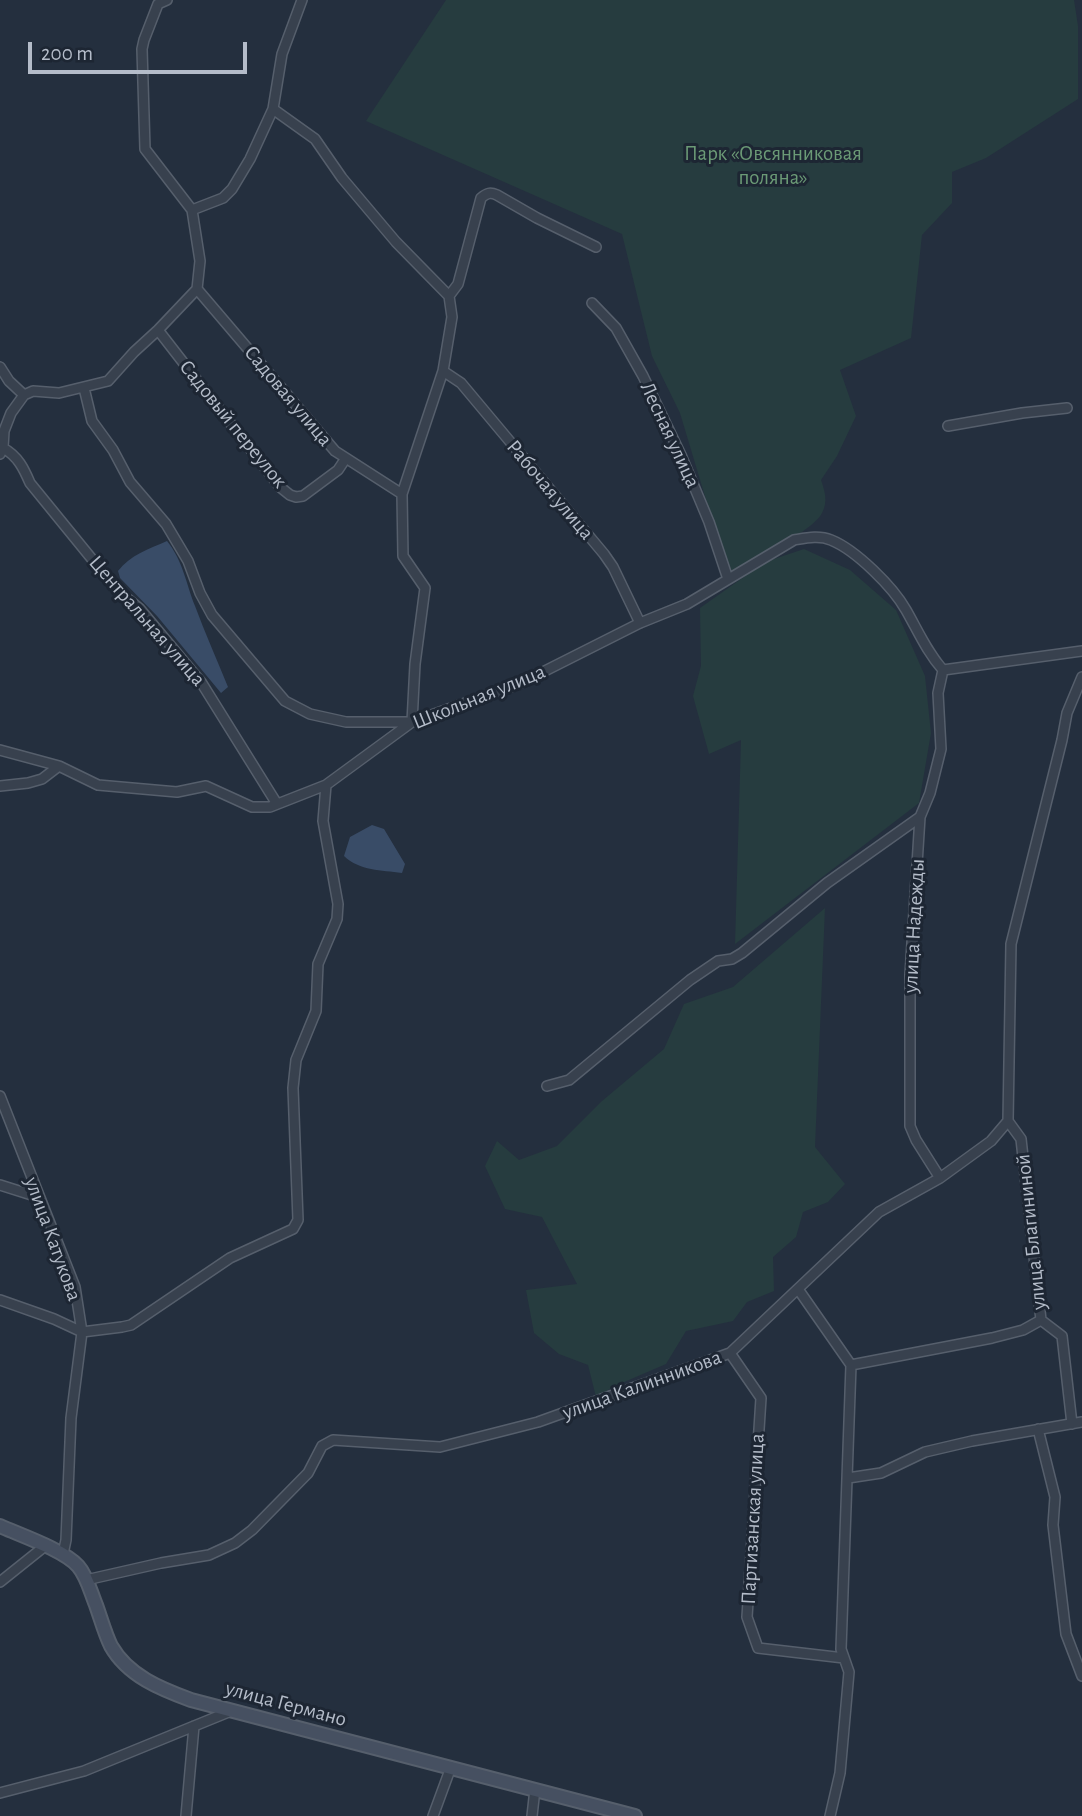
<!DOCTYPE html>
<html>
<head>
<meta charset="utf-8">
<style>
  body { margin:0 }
  #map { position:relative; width:1082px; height:1816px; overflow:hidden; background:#242f3e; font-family:"Alegreya Sans",sans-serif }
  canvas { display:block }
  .scale { position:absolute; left:28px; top:42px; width:219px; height:32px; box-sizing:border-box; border:4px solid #b4bcc9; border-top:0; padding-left:9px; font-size:21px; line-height:24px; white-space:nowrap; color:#b4bcc9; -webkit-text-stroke:5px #1d2633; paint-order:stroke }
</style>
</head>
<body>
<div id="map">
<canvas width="1082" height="1816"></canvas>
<div class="scale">200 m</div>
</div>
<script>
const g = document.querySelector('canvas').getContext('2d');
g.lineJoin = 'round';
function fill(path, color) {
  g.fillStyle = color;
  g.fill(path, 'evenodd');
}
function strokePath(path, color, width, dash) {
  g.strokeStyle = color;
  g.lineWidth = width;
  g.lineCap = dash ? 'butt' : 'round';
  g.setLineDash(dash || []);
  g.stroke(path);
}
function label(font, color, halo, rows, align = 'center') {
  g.font = font + ' "Alegreya Sans",sans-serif';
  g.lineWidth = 6;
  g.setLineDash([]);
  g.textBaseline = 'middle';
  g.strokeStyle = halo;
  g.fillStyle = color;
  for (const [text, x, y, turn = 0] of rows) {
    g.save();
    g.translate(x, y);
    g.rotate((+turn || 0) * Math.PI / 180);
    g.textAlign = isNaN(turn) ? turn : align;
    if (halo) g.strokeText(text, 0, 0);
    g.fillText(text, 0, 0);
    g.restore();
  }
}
fill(new Path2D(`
  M 446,0 L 1074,0 L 1078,26 L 1078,99 L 986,158 L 952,172 L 952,203 L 922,235 L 911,338 L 840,370 L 856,416 L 837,456 L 821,480 C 825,492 828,501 822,513 C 813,532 748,562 728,573 L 680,413 L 652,356 L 622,234 L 366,121 Z
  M 804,549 L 850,570 L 896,610 L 925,676 L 931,733 L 919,803 L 735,944 L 741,740 L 709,754 L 693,696 L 701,666 L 700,608 L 765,562 Z
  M 825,908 L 815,1147 L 845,1184 L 828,1202 L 803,1212 L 796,1237 L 773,1257 L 774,1291 L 747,1302 L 733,1321 L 686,1331 L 666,1364 L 615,1386 L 596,1397 L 588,1365 L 559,1354 L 534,1333 L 526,1290 L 577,1284 L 542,1217 L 505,1209 L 485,1166 L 497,1141 L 519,1160 L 557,1146 L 602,1101 L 664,1049 L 684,1004 L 733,987 Z`), '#263c3f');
fill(new Path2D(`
  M 167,541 C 183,561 186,583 195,606 C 205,633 217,660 228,687 L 221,693 L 157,616 L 120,578 L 118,571 C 130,555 149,549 167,541 Z
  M 372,825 L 384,829 L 405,864 L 402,873 C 381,870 360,871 344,856 L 350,837 Z`), '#394c67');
const street = new Path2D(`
  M 167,0 L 158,4 L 144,40 L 142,49 L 145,149 L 192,210 L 200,261 L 197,289 L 335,451 L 402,494
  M 273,109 L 315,139 L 342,178 L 396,242 L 449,296
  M 192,210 L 223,198 L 232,189 L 250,159 L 273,109 L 282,54 L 302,0
  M 592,303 L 616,328 L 643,376 L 681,455 L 709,522 L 728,579
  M 158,330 L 280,487 L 290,495 L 296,497 L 303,496 L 338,470 L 346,458
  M 0,367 L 9,381 L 24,395
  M 443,371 L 461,383 L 604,554 L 613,567 L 640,623
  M 84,388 L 92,421 L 113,450 L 130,482 L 166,524 L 188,561 L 200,593 L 212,615 L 285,701 L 310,714 L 346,722 L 412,722 L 415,664 L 425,588 L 403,556 L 402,494 L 443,371 L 452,317 L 449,296 L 458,284 L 481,198 C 487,193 490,192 497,195 L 537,218 L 596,247
  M 948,426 L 1022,413 L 1067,408
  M 3,448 C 18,456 24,469 30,483 L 118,591 L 140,609 L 201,682 L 277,804
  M 0,454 L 3,448 L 4,431 L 11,413 L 24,395 L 33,391 L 59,393 L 108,381 L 134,352 L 158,330 L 197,289
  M 943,670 L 1082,651
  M 0,750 L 59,766
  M 0,786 L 28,783 L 42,779 L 59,766 L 98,785 L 177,792 L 206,786 L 252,807 L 270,807 L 326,785 L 412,722 L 519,684 L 640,623 L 687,604 L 794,540 C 806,538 819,535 831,540 C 856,550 893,587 906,610 C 918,631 927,652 943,670
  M 547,1086 L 569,1080 L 690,980 L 718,961 L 732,959 L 742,953 L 827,883 L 920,817
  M 0,1096 L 75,1287 L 82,1332 L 71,1418 L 66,1540 L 63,1554
  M 940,1178 L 916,1140 L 910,1126 L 910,975 L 920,817 L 930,793 L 941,749 L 938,693 L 943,670
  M 0,1185 L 38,1197
  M 798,1289 L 851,1365
  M 0,1300 L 54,1319 L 82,1332 L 122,1327 L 131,1325 L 230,1258 L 293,1229 L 298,1220 L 293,1088 L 296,1060 L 316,1011 L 318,964 L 337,919 L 338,904 L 323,821 L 326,785
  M 1041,1320 L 1062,1336 L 1072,1424
  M 730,1353 L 761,1398 L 747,1617 L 758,1648 L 844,1658
  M 1038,1429 L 1055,1497 L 1053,1525 L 1066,1634 L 1082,1676
  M 848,1478 L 881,1473 L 925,1452 L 972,1441 L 1082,1422
  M 86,1580 L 161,1563 L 209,1555 L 235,1543 L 252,1530 L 308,1473 L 322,1446 L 333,1440 L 440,1447 L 538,1422 L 730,1353 L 879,1212 L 940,1178 L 991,1141 L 1008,1121
  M 0,1582 L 45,1546
  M 0,1793 L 84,1771 L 231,1711
  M 186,1816 L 194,1726
  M 433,1816 L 451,1767
  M 532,1816 L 535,1789
  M 830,1816 L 840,1773 L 849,1672 L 841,1649 L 851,1365 L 992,1338 L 1023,1330 L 1041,1320 L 1021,1139 L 1008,1121 L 1011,944 L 1062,740 L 1067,713 L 1082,677`);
const secondary = new Path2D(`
  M 0,1526 C 20,1535 64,1550 78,1566 C 87,1576 91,1593 96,1605 C 101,1619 105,1634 111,1646 C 128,1676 161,1689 191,1700 L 635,1816`);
strokePath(street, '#565f6c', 12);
strokePath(secondary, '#565f6c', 16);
strokePath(street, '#38414e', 9);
strokePath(secondary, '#465061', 12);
label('21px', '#6b9a76', '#1d2633', [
  ["Парк «Овсянниковая",773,154],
  ["поляна»",773,178]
]);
label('21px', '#b4bcc9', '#1d2633', [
  ["Садовая улица",288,396,50],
  ["Садовый переулок",233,424,51],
  ["Лесная улица",670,435,65],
  ["Рабочая улица",550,490,50],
  ["Центральная улица",147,621,49],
  ["Школьная улица",479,697,-22],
  ["улица Надежды",914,926,-87],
  ["улица Благининой",1031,1232,-96],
  ["улица Катукова",53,1239,70],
  ["улица Калинникова",642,1385,-20],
  ["Партизанская улица",753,1519,-87],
  ["улица Германо",286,1704,15]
]);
</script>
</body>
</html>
